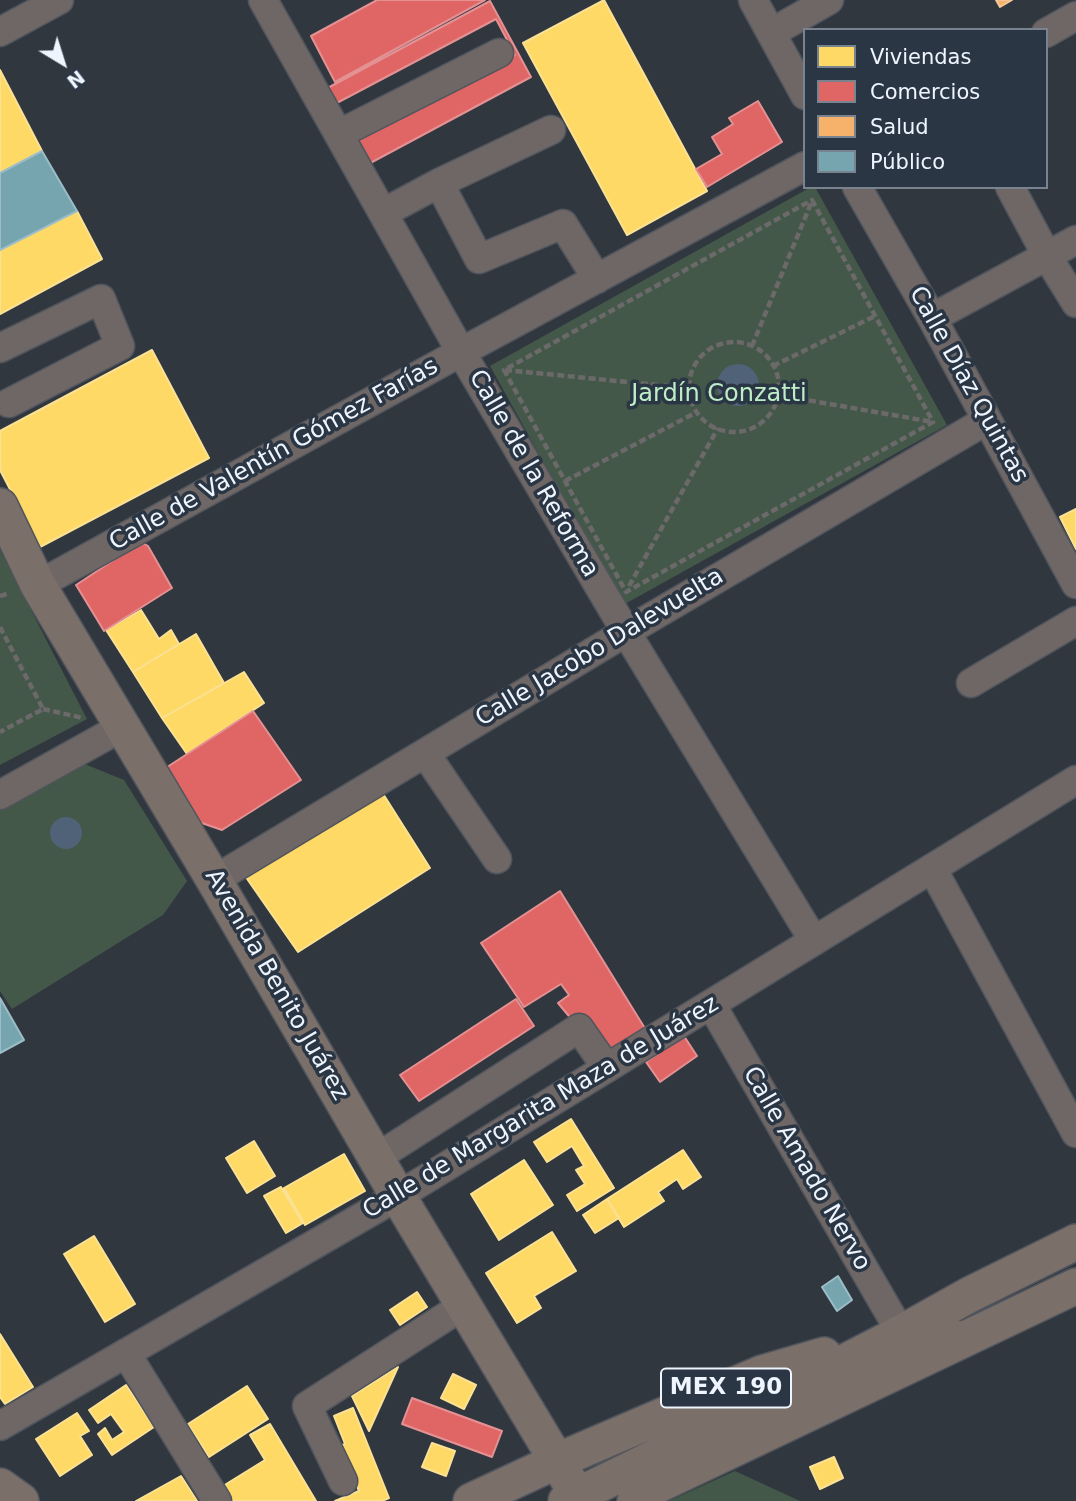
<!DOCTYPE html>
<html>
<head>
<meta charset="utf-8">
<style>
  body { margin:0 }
  #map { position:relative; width:1076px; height:1501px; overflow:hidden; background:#31373f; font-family:"DejaVu Sans",sans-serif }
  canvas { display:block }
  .legend { position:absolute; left:803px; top:28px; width:245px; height:161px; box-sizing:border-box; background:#2b3645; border:2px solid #79828f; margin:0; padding:9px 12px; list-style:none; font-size:21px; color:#eef5fe }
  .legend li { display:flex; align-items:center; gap:14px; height:35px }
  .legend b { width:35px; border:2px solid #79828f }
  .north { position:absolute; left:28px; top:28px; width:70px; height:70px; -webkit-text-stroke:5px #2b3645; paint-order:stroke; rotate:142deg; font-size:19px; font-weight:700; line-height:28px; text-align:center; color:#eef5fe }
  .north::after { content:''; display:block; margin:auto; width:24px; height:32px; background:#eef5fe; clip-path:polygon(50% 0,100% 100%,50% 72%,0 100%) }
</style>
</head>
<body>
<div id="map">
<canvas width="1076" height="1501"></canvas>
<ul class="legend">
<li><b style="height:19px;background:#ffd966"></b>Viviendas</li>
<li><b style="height:19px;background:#e06666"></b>Comercios</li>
<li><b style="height:19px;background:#f6b26b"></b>Salud</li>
<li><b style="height:19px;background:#76a5af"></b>Público</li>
</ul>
<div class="north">N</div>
</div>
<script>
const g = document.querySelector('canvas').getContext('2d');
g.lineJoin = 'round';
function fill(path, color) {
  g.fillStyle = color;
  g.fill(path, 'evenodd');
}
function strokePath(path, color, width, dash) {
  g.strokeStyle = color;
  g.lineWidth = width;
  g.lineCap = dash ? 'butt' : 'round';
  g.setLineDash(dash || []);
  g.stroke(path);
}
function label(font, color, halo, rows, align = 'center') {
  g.font = font + ' "DejaVu Sans",sans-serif';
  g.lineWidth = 7;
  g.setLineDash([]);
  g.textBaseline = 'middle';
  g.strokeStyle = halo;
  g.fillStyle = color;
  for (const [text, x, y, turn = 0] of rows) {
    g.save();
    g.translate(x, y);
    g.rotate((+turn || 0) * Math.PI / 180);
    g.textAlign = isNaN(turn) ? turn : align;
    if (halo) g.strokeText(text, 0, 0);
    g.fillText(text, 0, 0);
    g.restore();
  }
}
fill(new Path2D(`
  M 811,187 L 815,187 L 947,425 L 623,605 L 490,366 Z
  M 0,550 L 87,719 L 0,765 Z
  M 82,763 L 124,780 L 187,881 L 163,915 L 12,1009 L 0,991 L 0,810 Z
  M 735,1471 L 800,1501 L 669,1501 Z`), '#445849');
fill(new Path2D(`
  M717 385a21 21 0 1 1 42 0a21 21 0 1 1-42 0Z
  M50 833a16 16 0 1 1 32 0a16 16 0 1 1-32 0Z`), '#506277');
const homes = new Path2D(`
  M 604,0 L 707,191 L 627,235 L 523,43 Z
  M 0,70 L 42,151 L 0,173 Z
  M 77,211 L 102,259 L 0,314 L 0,250 Z
  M 152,350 L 209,458 L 40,547 L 0,470 L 0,431 Z
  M 1076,509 L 1076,549 L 1060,517 Z
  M 141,610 L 159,639 L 171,630 L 179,644 L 133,672 L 106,630 Z
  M 196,634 L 224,683 L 162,718 L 133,672 Z
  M 244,672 L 264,703 L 187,754 L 162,718 Z
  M 380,789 L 430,868 L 298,952 L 243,873 Z
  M 571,1119 L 614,1188 L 577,1211 L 567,1195 L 585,1184 L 576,1170 L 584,1166 L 572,1146 L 547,1162 L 534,1142 Z
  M 254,1141 L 275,1176 L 247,1193 L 226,1158 Z
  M 683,1150 L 701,1177 L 683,1189 L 677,1179 L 658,1192 L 664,1201 L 624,1227 L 607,1199 Z
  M 344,1154 L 365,1191 L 305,1225 L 284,1188 Z
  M 524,1160 L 553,1205 L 499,1240 L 471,1194 Z
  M 281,1187 L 303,1223 L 286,1233 L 264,1196 Z
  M 607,1199 L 619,1218 L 595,1233 L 583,1215 Z
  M 552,1232 L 576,1271 L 534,1296 L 541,1308 L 517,1323 L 486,1273 Z
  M 94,1236 L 135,1304 L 105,1322 L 64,1254 Z
  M 417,1292 L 427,1307 L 400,1325 L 390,1310 Z
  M 0,1334 L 33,1387 L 5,1404 L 0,1397 Z
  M 398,1367 L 369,1431 L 352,1396 Z
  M 453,1374 L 476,1385 L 464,1409 L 441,1398 Z
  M 126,1385 L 154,1427 L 112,1455 L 98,1434 L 105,1428 L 112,1440 L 124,1432 L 111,1414 L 98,1423 L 89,1410 Z
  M 247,1386 L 268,1419 L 209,1457 L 188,1424 Z
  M 353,1408 L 389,1498 L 382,1501 L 335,1501 L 359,1491 L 351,1472 L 331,1449 L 345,1444 L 334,1416 Z
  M 77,1413 L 89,1431 L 80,1436 L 92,1455 L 60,1476 L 36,1439 Z
  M 270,1424 L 316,1501 L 233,1501 L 223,1486 L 265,1460 L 250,1435 Z
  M 432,1443 L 455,1451 L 446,1476 L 422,1467 Z
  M 834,1457 L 843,1478 L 820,1489 L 810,1467 Z
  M 181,1476 L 197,1501 L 136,1501 Z`);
fill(homes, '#ffd966');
strokePath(homes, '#fae194', 2);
const shops = new Path2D(`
  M 377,0 L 485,0 L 335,82 L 311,36 Z
  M 490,1 L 531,77 L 361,168 L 322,91 ZM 496,19 L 515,55 L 351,141 L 333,105 Z
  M 758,101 L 782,142 L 707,187 L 696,169 L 722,154 L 712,137 L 733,124 L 729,118 Z
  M 141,542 L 148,546 L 172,588 L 104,631 L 76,585 Z
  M 253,711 L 301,780 L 222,830 L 193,820 L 158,773 Z
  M 560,891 L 646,1030 L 611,1055 L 573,1021 L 558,1003 L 569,995 L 561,984 L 524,1007 L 481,943 Z
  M 516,999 L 534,1026 L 419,1101 L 400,1075 Z
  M 684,1036 L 697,1056 L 660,1082 L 646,1062 Z
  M 412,1398 L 502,1431 L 492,1457 L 402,1424 Z`);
fill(shops, '#e06666');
strokePath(shops, '#e49194', 2);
const health = new Path2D(`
  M 996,0 L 1012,0 L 1000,7 Z`);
fill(health, '#f6b26b');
strokePath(health, '#f4c697', 2);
const public = new Path2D(`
  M 42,151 L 77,211 L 0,250 L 0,173 Z
  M 0,998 L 24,1040 L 0,1053 Z
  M 838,1276 L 852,1300 L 837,1311 L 822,1287 Z`);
fill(public, '#76a5af');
strokePath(public, '#9abdc7', 2);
const minor = new Path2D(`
  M 263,0 L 461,352 L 626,632 L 814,941
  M 753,0 L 805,95
  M 0,32 L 59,0
  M 771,33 L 829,0
  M 1046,33 L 1076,16
  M 339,134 L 499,53
  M 439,183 L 551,130
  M 857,187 L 932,318 L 1076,584
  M 1010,187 L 1047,256 L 1076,303
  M 383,213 L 439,183 L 479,259 L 563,224 L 597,279
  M 932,318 L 1076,240
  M 0,348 L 101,299 L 120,346 L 9,403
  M 38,585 L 461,352 L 805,166
  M 971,683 L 1076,621
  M 425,753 L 497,859
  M 0,795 L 122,727
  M 932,868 L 1076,1133
  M 214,880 L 626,632 L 987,420
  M 711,1004 L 901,1333
  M 376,1158 L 579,1028 L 607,1068
  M 126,1353 L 217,1501
  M 0,1426 L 398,1196 L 1076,780
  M 343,1481 L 307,1406 L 464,1305`);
const major = new Path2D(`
  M 0,506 L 38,585 L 214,880 L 398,1196 L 581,1501
  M 898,1334 L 964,1339
  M 0,1486 L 21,1501
  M 471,1501 L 557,1461 L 762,1373 L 824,1355
  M 566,1501 L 769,1401 L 901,1333 L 969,1295 L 1076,1242
  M 635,1501 L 652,1488 L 1076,1286`);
strokePath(minor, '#50555d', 31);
strokePath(major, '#50555d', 38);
strokePath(new Path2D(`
  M 812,200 L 933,422 L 626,592 L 504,370 Z
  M689 387a45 45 0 1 1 90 0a45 45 0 1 1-90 0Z
  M 752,346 L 812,201
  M 773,366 L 875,316
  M 505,370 L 689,388
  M 778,395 L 933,422
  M 565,481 L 697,412
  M 629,586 L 718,428
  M 0,596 L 10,593
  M 0,627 L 43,709 L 0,732
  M 43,709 L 83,718`), '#6c696a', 4.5, [7, 3.5]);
strokePath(minor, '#6e6765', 28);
strokePath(major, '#7b6f6a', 35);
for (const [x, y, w] of [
  [726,1388,130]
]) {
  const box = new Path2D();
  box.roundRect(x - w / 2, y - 19.5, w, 39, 5);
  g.fillStyle = '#2b3645';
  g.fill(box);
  strokePath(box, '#eef5fe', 2);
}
label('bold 23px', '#eef5fe', null, [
  ["MEX 190",726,1388]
]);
label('24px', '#eef5fe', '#2b3645', [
  ["Calle Díaz Quintas",968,385,61],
  ["Calle de Valentín Gómez Farías",274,455,-29],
  ["Calle de la Reforma",533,474,60],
  ["Calle Jacobo Dalevuelta",600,648,-31],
  ["Avenida Benito Juárez",276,985,60],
  ["Calle de Margarita Maza de Juárez",541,1108,-31],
  ["Calle Amado Nervo",806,1169,60]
]);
label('24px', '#bdeec7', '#2b3645', [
  ["Jardín Conzatti",719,395]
]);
</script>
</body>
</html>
